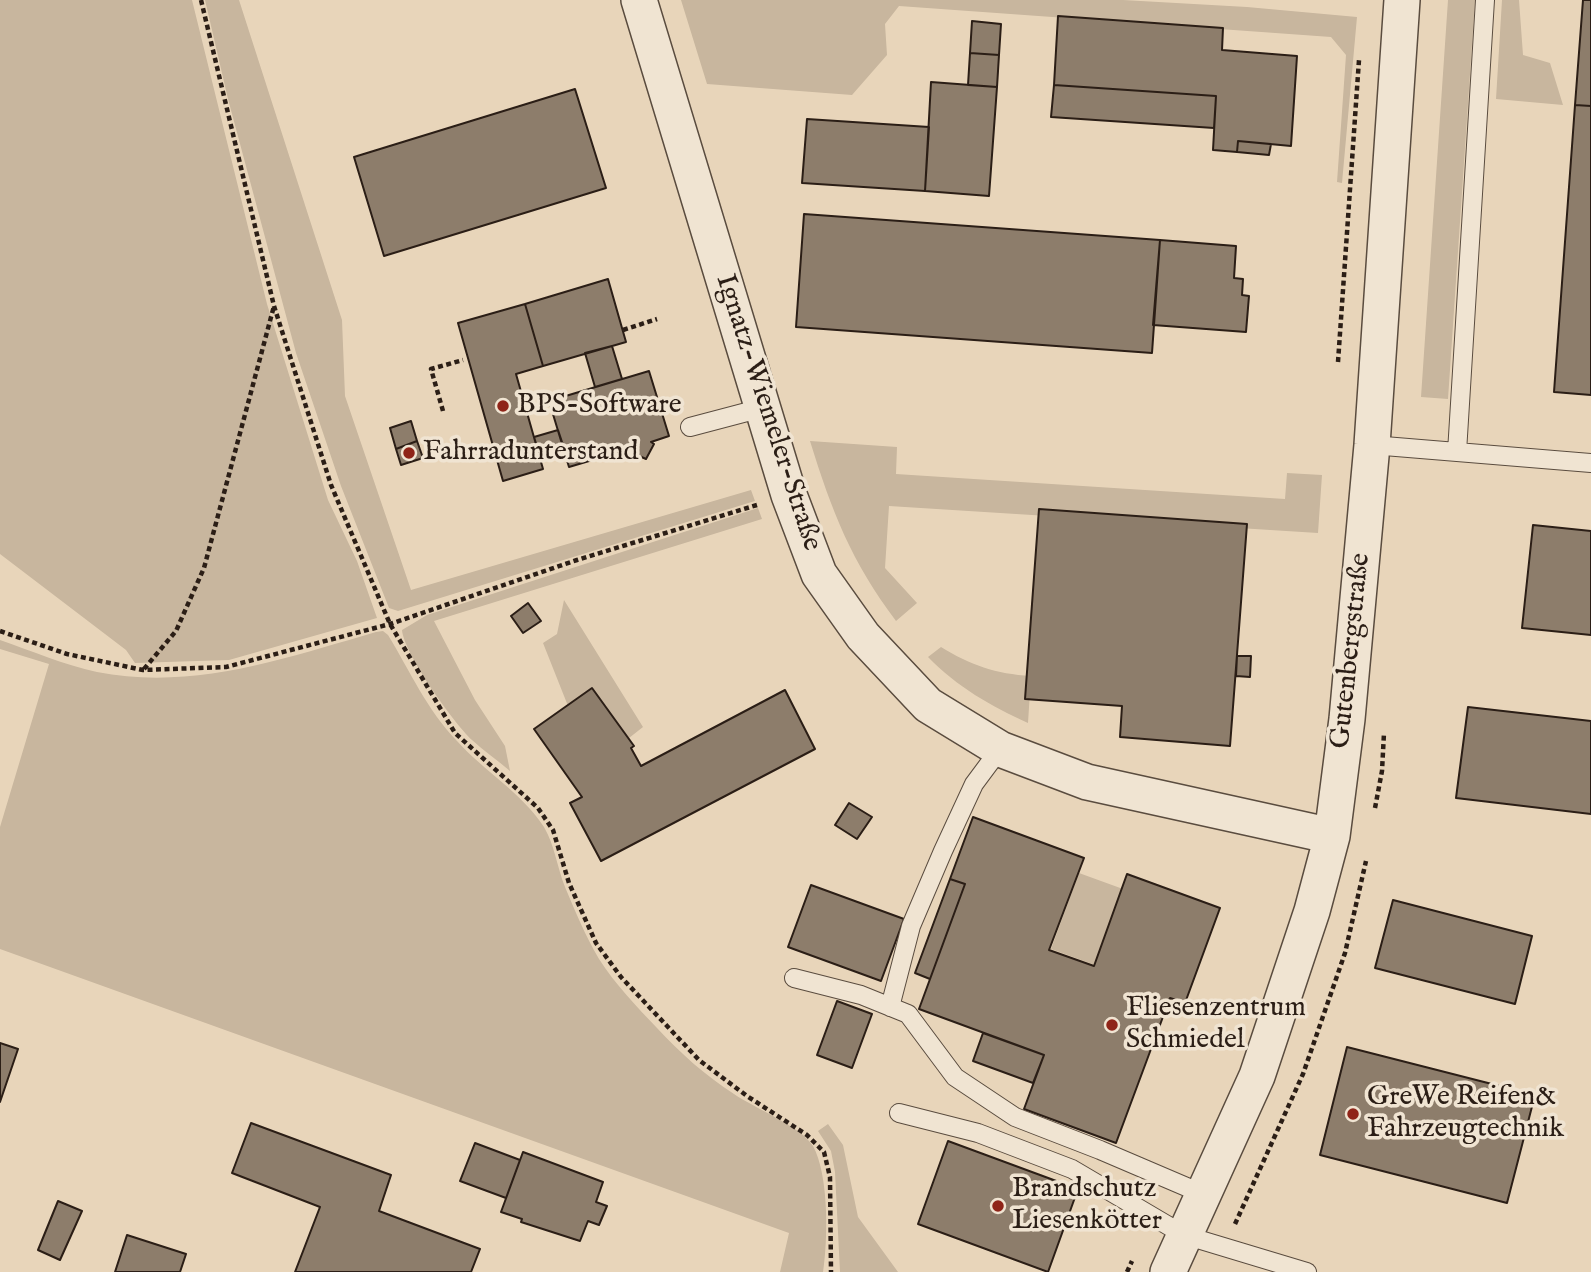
<!DOCTYPE html>
<html>
<head>
<meta charset="utf-8">
<style>
  body { margin:0 }
  canvas { display:block; background:#e8d5ba }
</style>
</head>
<body>
<canvas width="1591" height="1272"></canvas>
<script>
const g = document.querySelector('canvas').getContext('2d');
g.lineJoin = 'round';
function fill(path, color) {
  g.fillStyle = color;
  g.fill(path, 'evenodd');
}
function strokePath(path, color, width, dash) {
  g.strokeStyle = color;
  g.lineWidth = width;
  g.lineCap = dash ? 'butt' : 'round';
  g.setLineDash(dash || []);
  g.stroke(path);
}
function label(font, color, halo, rows, align = 'center') {
  g.font = font + ' "IM FELL English",serif';
  g.lineWidth = 7;
  g.setLineDash([]);
  g.textBaseline = 'middle';
  g.strokeStyle = halo;
  g.fillStyle = color;
  for (const [text, x, y, turn = 0] of rows) {
    g.save();
    g.translate(x, y);
    g.rotate((+turn || 0) * Math.PI / 180);
    g.textAlign = isNaN(turn) ? turn : align;
    if (halo) g.strokeText(text, 0, 0);
    g.fillText(text, 0, 0);
    g.restore();
  }
}
fill(new Path2D(`
  M 0,0 L 192,0 L 267,304 L 328,500 L 357,561 L 377,618 L 229,660 L 135,663 L 126,650 L 0,554 Z
  M 205,0 L 239,0 L 342,320 L 345,396 L 411,590 L 751,490 L 755,501 L 398,611 L 389,608 L 341,486 L 296,353 L 228,99 Z
  M 681,0 L 1123,0 L 1247,7 L 1357,17 L 1342,183 L 1337,182 L 1346,55 L 1331,37 L 899,6 L 885,24 L 887,55 L 852,95 L 707,84 Z
  M 1448,0 L 1475,0 L 1448,399 L 1421,397 Z
  M 1502,0 L 1519,0 L 1523,55 L 1550,63 L 1563,105 L 1496,99 Z
  M 810,441 L 897,447 L 896,474 L 1285,499 L 1287,473 L 1322,475 L 1318,533 L 889,506 L 885,568 L 917,603 L 896,621 C 851,561 832,512 810,441 Z
  M 758,508 L 762,519 L 434,621 L 475,700 L 505,746 L 510,771 C 497,760 484,751 472,740 C 453,722 404,654 402,630 L 427,615 Z
  M 564,600 L 643,727 L 629,738 L 592,688 L 568,706 L 543,643 L 557,634 Z
  M 376,632 L 383,631 L 388,635 C 410,671 427,710 457,741 C 484,771 522,793 544,827 C 555,846 557,867 565,887 C 575,911 586,937 599,959 C 615,984 637,1007 657,1028 C 680,1053 706,1076 734,1094 C 754,1108 802,1127 813,1146 C 829,1175 828,1240 823,1272 L 780,1272 L 789,1233 L 0,949 L 0,827 L 49,664 L 0,649 L 0,640 C 32,651 64,665 97,672 C 193,691 286,658 376,632 Z
  M 941,647 C 970,665 996,674 1031,676 L 1028,723 C 991,706 957,687 928,657 Z
  M 1079,873 L 1123,889 L 1095,965 L 1051,949 Z
  M 828,1124 L 843,1145 L 858,1217 L 898,1272 L 840,1272 L 835,1172 L 831,1151 L 818,1131 Z`), '#c8b69e');
const building = new Path2D(`
  M 1583,0 L 1591,0 L 1591,106 L 1575,105 Z
  M 1058,16 L 1223,28 L 1222,50 L 1297,56 L 1291,146 L 1238,141 L 1237,152 L 1213,150 L 1216,96 L 1054,85 Z
  M 972,21 L 1001,24 L 999,55 L 970,53 Z
  M 970,53 L 999,55 L 997,87 L 968,85 Z
  M 931,82 L 997,87 L 989,196 L 925,191 Z
  M 1054,85 L 1216,96 L 1214,128 L 1051,117 Z
  M 575,89 L 606,188 L 384,256 L 354,157 Z
  M 1575,105 L 1591,106 L 1591,395 L 1554,392 Z
  M 807,119 L 929,127 L 925,191 L 802,183 Z
  M 1238,141 L 1271,144 L 1269,155 L 1237,152 Z
  M 804,214 L 1160,240 L 1152,353 L 796,327 Z
  M 1160,240 L 1236,246 L 1234,278 L 1243,279 L 1242,295 L 1249,296 L 1246,332 L 1153,325 Z
  M 608,279 L 626,342 L 543,366 L 525,304 Z
  M 525,304 L 543,366 L 516,374 L 543,469 L 503,481 L 458,323 Z
  M 612,346 L 622,379 L 595,387 L 585,353 Z
  M 649,371 L 669,436 L 651,442 L 654,444 L 646,459 L 626,450 L 569,467 L 549,401 Z
  M 411,421 L 417,441 L 396,449 L 390,428 Z
  M 558,430 L 563,445 L 539,453 L 534,437 Z
  M 417,441 L 423,458 L 401,465 L 396,449 Z
  M 1039,509 L 1247,524 L 1230,746 L 1120,737 L 1122,706 L 1025,699 Z
  M 1533,525 L 1591,531 L 1591,635 L 1522,628 Z
  M 528,603 L 541,621 L 523,633 L 511,616 Z
  M 1237,656 L 1251,656 L 1250,677 L 1236,676 Z
  M 592,688 L 634,746 L 631,748 L 641,766 L 785,690 L 815,749 L 601,861 L 570,803 L 582,797 L 534,729 Z
  M 1468,707 L 1591,721 L 1591,814 L 1456,798 Z
  M 849,803 L 872,817 L 857,839 L 835,825 Z
  M 973,817 L 1084,858 L 1049,950 L 1094,966 L 1127,874 L 1220,908 L 1185,1003 L 1170,998 L 1116,1143 L 1024,1109 L 1044,1055 L 919,1009 L 965,884 L 950,879 Z
  M 950,879 L 965,884 L 930,979 L 915,973 Z
  M 811,885 L 904,919 L 881,981 L 788,947 Z
  M 1393,900 L 1532,936 L 1515,1004 L 1375,968 Z
  M 837,1001 L 872,1014 L 852,1068 L 817,1055 Z
  M 983,1033 L 1044,1055 L 1033,1083 L 973,1061 Z
  M 0,1043 L 18,1049 L 0,1102 Z
  M 1347,1047 L 1535,1095 L 1507,1203 L 1320,1155 Z
  M 251,1123 L 391,1175 L 379,1211 L 480,1249 L 471,1272 L 295,1272 L 320,1207 L 232,1173 Z
  M 948,1141 L 1078,1189 L 1048,1272 L 918,1224 Z
  M 475,1143 L 520,1160 L 506,1198 L 460,1181 Z
  M 523,1152 L 603,1182 L 596,1202 L 607,1206 L 599,1225 L 588,1221 L 580,1241 L 521,1222 L 522,1219 L 501,1212 Z
  M 58,1201 L 82,1211 L 60,1260 L 38,1250 Z
  M 127,1235 L 186,1254 L 180,1272 L 115,1272 Z`);
fill(building, '#8d7d6b');
strokePath(building, '#2b1e16', 2);
const lane = new Path2D(`
  M 690,427 L 762,408
  M 1372,445 L 1591,463
  M 1457,452 L 1485,0
  M 794,978 L 861,995 L 908,1014 L 955,1077 L 1015,1117 L 1100,1150 L 1203,1194
  M 890,1007 L 911,926 L 943,851 L 974,784 L 1000,749
  M 899,1113 L 978,1133 L 1072,1169 L 1184,1235 L 1307,1272`);
const street = new Path2D(`
  M 639,0 L 789,495 L 819,574 L 863,636 L 928,705 L 1000,749 L 1087,782 L 1332,836
  M 1168,1272 L 1257,1076 L 1312,911 L 1332,836 L 1347,719 L 1372,445 L 1402,0`);
strokePath(lane, '#5a4c3f', 20);
strokePath(street, '#5a4c3f', 38);
strokePath(new Path2D(`
  M 201,0 L 274,306 L 331,485 L 390,624 L 455,733 L 538,808 L 553,830 L 569,883 L 596,943 L 621,977 L 699,1060 L 747,1096 L 807,1135 L 824,1152 L 830,1177 L 831,1272
  M 623,330 L 657,319
  M 1338,362 L 1359,60
  M 443,411 L 431,369 L 463,360
  M 0,631 L 67,654 L 143,670 L 226,667 L 390,624 L 577,560 L 757,505
  M 144,669 L 176,631 L 204,568 L 274,306
  M 1375,808 L 1382,771 L 1384,733
  M 1235,1224 L 1303,1074 L 1345,953 L 1366,861
  M 1127,1272 L 1132,1261`), '#2b1e16', 4.5, [5, 3.5]);
strokePath(lane, '#f0e4d2', 18);
strokePath(street, '#f0e4d2', 35);
for (const [x, y, r, color] of [
  [503,406,7,"#8f2418"],
  [409,453,7,"#8f2418"],
  [1112,1025,7,"#8f2418"],
  [1353,1114,7,"#8f2418"],
  [998,1206,7,"#8f2418"]
]) {
  const dot = new Path2D();
  dot.arc(x, y, r, 0, 2 * Math.PI);
  g.fillStyle = color;
  g.fill(dot);
  strokePath(dot, '#f0e4d2', 2.5);
}
label('28px', '#2b1e16', '#f0e4d2', [
  ["BPS-Software",517,406],
  ["Fahrradunterstand",423,453],
  ["Fliesenzentrum",1126,1009],
  ["Schmiedel",1126,1041],
  ["GreWe Reifen&",1367,1098],
  ["Fahrzeugtechnik",1367,1130],
  ["Brandschutz",1012,1190],
  ["Liesenkötter",1012,1222]
], 'left');
label('28px', '#2b1e16', '#f0e4d2', [
  ["Ignatz-Wiemeler-Straße",767,413,72],
  ["Gutenbergstraße",1352,651,-84]
]);
</script>
</body>
</html>
